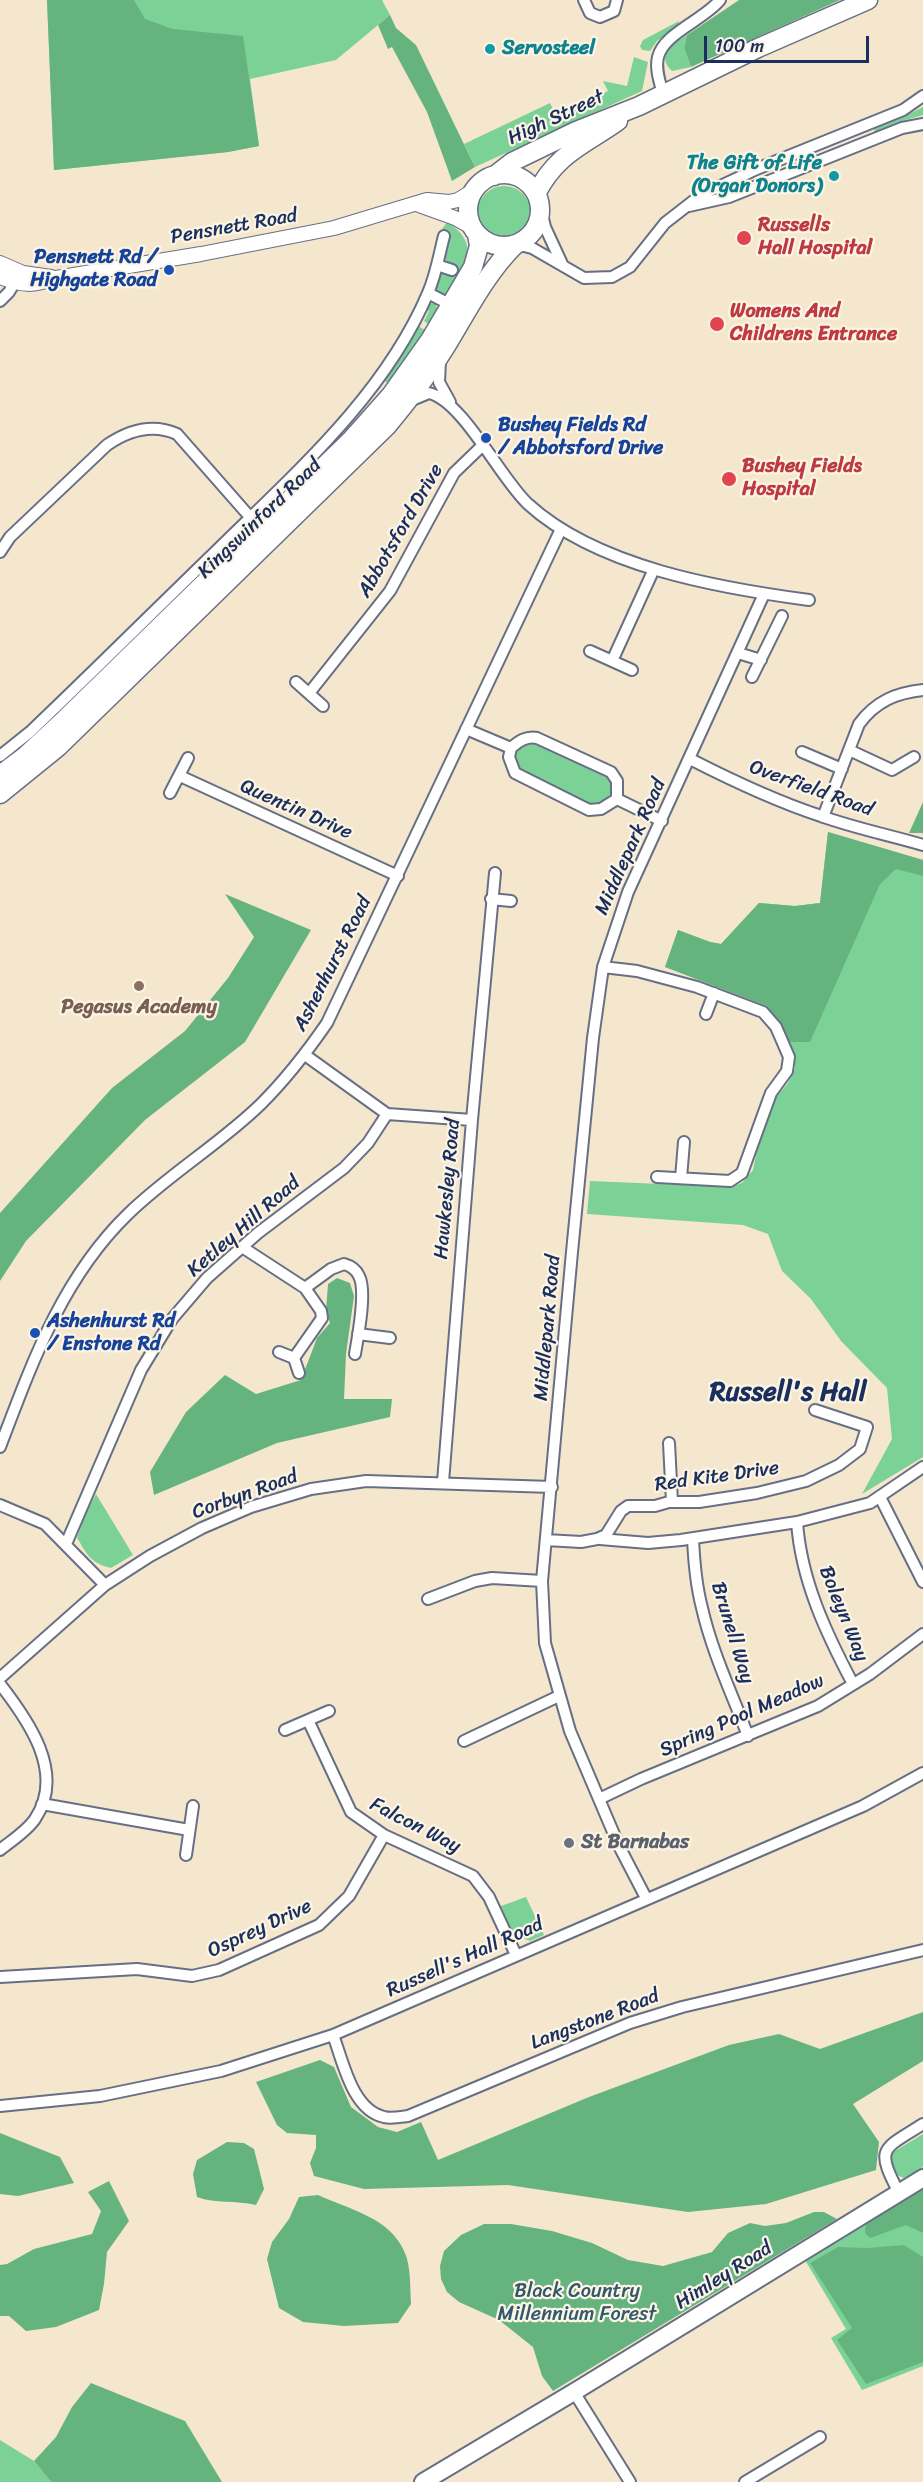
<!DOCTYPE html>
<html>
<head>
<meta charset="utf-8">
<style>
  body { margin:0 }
  #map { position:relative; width:923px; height:2482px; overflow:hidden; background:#f5e7cd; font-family:Sriracha,sans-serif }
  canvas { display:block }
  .scale { position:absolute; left:704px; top:36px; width:165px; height:27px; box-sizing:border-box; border:3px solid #1b2f5e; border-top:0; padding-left:8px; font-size:18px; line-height:21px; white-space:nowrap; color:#1b2f5e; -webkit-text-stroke:4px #fcf5e5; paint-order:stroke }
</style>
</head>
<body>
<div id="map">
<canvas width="923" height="2482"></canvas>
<div class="scale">100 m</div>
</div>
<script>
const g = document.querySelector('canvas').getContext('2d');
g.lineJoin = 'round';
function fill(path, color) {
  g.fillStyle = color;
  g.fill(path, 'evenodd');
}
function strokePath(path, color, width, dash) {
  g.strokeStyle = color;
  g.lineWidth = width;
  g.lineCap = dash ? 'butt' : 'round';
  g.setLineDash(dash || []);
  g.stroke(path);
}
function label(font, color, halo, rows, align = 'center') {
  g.font = font + ' Sriracha,sans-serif';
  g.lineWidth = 4.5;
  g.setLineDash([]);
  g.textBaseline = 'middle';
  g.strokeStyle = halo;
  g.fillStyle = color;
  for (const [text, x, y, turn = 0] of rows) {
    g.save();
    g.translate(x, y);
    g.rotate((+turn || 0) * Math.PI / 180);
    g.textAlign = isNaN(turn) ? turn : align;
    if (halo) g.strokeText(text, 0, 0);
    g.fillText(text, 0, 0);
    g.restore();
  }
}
fill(new Path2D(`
  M 47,0 L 382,0 L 390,15 L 336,60 L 250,79 L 259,146 L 228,152 L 54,170 Z
  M 679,21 L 678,26 L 657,41 L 650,51 L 642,50 L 640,46 L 643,40 Z
  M 687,35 L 684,48 L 691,67 L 672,71 C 655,55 673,44 687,35 Z
  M 634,57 L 648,62 L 642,91 L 475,167 L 464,144 L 550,103 L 556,115 L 608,91 L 603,81 L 627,86 Z
  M 923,107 L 923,115 L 902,121 L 876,135 L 873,126 L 903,117 Z
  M477 213a27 27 0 1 1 54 0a27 27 0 1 1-54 0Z
  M 447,222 C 483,245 464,267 448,294 L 440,294 L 434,287 L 438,273 L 455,266 L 447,263 L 443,253 L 449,233 L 442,229 Z
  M 430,303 L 435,304 L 438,309 L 431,326 L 424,321 L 429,311 L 424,308 Z
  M 416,325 L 427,331 L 391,385 L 383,380 Z
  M 530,742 L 608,775 L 613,784 L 608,800 L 596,806 L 589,805 L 517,770 C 513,755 516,749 530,742 Z
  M 828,832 L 923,860 L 923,1457 L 862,1494 L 892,1439 L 887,1388 L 841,1341 L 811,1299 L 782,1271 L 768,1234 L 743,1225 L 587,1214 L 590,1181 L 731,1187 L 742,1183 L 753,1170 L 757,1149 L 773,1101 L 788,1083 L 795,1068 L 795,1055 L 780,1024 L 767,1006 L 665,967 L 678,930 L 710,942 L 721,944 L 759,903 L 795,906 L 820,903 Z
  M 96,1494 L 133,1555 L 111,1568 C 90,1563 88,1555 77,1538 L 84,1517 Z
  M 526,1897 L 544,1935 L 530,1941 L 513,1934 L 501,1906 Z
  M 923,2134 L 923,2167 L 904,2178 L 894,2174 L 889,2163 L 890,2154 Z
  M 923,2189 L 923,2366 L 862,2390 L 831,2338 L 846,2329 L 805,2260 Z
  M 0,2440 L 34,2461 L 51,2482 L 0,2482 Z`), '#7cd296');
fill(new Path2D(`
  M 47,0 L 134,0 L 145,19 L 173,29 L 243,36 L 259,146 L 228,152 L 54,170 Z
  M 739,0 L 840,0 L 691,67 L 684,48 L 687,35 Z
  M 390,15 L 396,28 L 416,45 L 475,167 L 452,181 L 427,112 L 392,47 L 388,49 L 378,25 Z
  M 923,802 L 923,833 L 909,833 Z
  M 828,832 L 923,860 L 923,876 L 896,869 L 880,884 L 810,1042 L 790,1042 L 767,1006 L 665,967 L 678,930 L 710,942 L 721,944 L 759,903 L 795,906 L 820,903 Z
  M 225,894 L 311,930 L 245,1042 L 145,1120 L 26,1241 L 0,1281 L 0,1213 L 112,1088 L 185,1031 L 228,978 L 254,937 Z
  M 337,1278 L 350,1283 L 354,1296 L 346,1354 L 344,1399 L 392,1399 L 390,1417 L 277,1443 L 154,1495 L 150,1472 L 186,1412 L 225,1375 L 256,1394 L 301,1380 L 317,1338 L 330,1323 L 326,1311 L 328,1284 Z
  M 923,2012 L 923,2061 L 853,2104 L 879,2142 L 876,2170 L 766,2204 L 688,2212 L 508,2185 L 364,2189 L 314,2176 L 310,2163 L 316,2148 L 316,2135 L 287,2133 L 277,2125 L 256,2082 L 320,2060 L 334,2067 L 351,2107 L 378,2127 L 397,2132 L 421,2122 L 438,2160 L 589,2097 L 729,2045 L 779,2034 L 820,2049 Z
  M 0,2133 L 60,2157 L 74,2183 L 18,2196 L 0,2194 Z
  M 227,2142 L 244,2143 L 254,2149 L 264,2189 L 256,2205 C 235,2200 216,2204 197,2197 L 193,2174 L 197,2160 Z
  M 109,2181 L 129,2221 L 107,2252 L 104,2284 L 99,2310 L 56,2327 L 26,2331 L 9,2316 L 0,2316 L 0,2265 L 7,2264 L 34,2249 L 92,2234 L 101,2211 L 88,2192 Z
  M 923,2189 L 923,2233 L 906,2225 L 870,2238 L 865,2233 L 866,2223 Z
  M 318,2195 C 350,2210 390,2217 405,2253 C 411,2267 410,2288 411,2304 L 398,2323 L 344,2326 L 303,2322 L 279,2308 L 267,2259 L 272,2242 L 289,2219 L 299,2197 Z
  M 814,2212 L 824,2212 L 837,2219 L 553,2391 L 542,2376 L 533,2347 L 499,2320 L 459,2302 L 447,2292 L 441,2279 L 440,2266 L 444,2251 L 461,2235 L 484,2224 L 511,2224 L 552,2231 L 592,2243 L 628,2260 L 663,2266 L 712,2252 L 728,2233 L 750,2223 L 765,2226 L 786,2223 Z
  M 904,2245 L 923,2257 L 923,2362 L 866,2384 L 837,2340 L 852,2328 L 810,2263 L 838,2247 L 867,2248 Z
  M 91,2383 L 185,2421 L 222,2482 L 51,2482 L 34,2461 L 56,2437 L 72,2407 Z`), '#65b47f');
const minor = new Path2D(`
  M 584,0 L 590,13 L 600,17 L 614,11 L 617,0
  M 663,94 C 660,83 655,69 658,57 C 664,33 704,20 720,0
  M 539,202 L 545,227 L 563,266
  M 689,206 L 729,197 L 902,128 L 923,124
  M 516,244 L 532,248 L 584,278 L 612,277 L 630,267 L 665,223 L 701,195 L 759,168 L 903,110 L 923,96
  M 437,265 L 452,270
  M 428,293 L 451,305
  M 0,301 L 9,292 L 18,277
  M 440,360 L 439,382 L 450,402
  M 412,400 L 429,393 C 463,401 500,478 528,504 C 597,567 719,588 809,600
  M 0,552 L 10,537 L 107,445 C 129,430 152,423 177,434 L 250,517
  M 590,651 L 632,670
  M 738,653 L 761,660
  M 612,661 L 654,569
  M 752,677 L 782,616
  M 296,682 L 323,706
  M 310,692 L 390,591 L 454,473 L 482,446
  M 466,729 L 511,748 L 509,757 L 515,773 L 589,810 L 601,809 L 617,799 L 662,821
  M 511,748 C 519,741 526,736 537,738 L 611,772 L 617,781 L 617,799
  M 849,750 L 892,770 L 914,757
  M 802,752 L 842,769
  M 0,756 L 30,732 C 92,673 152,613 213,554 C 292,476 384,397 428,293 C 436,275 439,255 444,236
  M 690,759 C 733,781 775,801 821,816 C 854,828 889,835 923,845
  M 180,776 L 398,876
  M 170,793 L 188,758
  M 823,817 L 859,724 C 876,701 896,693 923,690
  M 491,899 L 511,901
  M 603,967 L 637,971 L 697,987 L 763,1012 L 776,1027 L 789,1057 L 787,1071 L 771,1093 L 742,1173 L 730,1181 L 657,1177
  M 706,1014 L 714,993
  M 305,1055 L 387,1114 L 472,1120
  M 681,1178 L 684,1142
  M 242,1247 L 305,1288 L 331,1269 L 344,1264 C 351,1266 356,1269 359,1276 C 367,1291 358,1336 355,1354
  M 358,1334 L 390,1338
  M 279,1352 L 294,1358 L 299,1373
  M 294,1358 L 322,1318 L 321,1311 L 305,1288
  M 669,1443 L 672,1502
  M 0,1447 C 32,1363 62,1278 128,1214 C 169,1174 220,1144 261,1104 C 286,1079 307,1052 327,1023 L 561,529
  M 443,1482 L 472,1120 L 495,873
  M 880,1497 L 923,1582
  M 0,1505 L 45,1524 L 105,1585
  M 797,1522 C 801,1580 826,1633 853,1684
  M 693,1538 C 694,1562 696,1585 702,1608 C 712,1652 732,1694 748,1736
  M 600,1539 L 648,1543 L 681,1540 L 797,1522 L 870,1503 L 923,1467
  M 546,1540 L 581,1542 L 597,1539 L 606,1535 L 621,1511 L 628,1506 L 655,1506 L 669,1502 L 699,1502 L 757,1493 L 806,1481 L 839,1465 L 860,1449 L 867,1427 L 815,1410
  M 66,1544 L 141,1370 L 172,1319 L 207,1278 L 258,1233 L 344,1168 L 368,1143 L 387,1114
  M 428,1599 L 475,1581 L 492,1578 L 542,1581
  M 0,1678 L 105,1585 L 150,1556 L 202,1528 L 251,1507 L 311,1489 L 366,1481 L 552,1487
  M 0,1684 C 28,1720 66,1773 35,1819 C 27,1831 11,1841 0,1850
  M 308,1720 L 351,1812 L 384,1835 L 473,1876 L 489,1897 L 516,1955
  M 285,1730 L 329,1711
  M 464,1741 L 559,1696
  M 599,1799 L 641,1779 L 818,1706 L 870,1674 L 923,1634
  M 42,1804 L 189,1830
  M 186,1855 L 193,1806
  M 646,1898 L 619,1846 L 570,1731 L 545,1643 L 542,1581 L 572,1252 L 593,1038 L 603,967 L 628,892 L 764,594
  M 0,1977 L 137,1969 L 192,1976 L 219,1970 L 319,1925 L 349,1896 L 384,1835
  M 333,2035 C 343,2061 352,2110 384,2117 C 391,2119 400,2117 408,2116 L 630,2023 L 682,2007 L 923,1950
  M 0,2106 L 100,2096 L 221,2071 L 333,2035 L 863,1806 L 923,1773
  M 899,2193 C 875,2147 882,2150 923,2124
  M 574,2392 L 630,2482
  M 745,2482 L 820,2437`);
const tertiary = new Path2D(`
  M 416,204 L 455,218 L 473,228
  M 0,263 L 23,273 L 51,277
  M 0,277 C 23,286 33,286 56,278 L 201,254 L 334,228 L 427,200 L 449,202 L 458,200 L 476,189`);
const secondary = new Path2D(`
  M 423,2482 L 574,2392 L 923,2178`);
const primary = new Path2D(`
  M468 210a36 36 0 1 1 72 0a36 36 0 1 1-72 0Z
  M 494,176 L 512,162 L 576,131 L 639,106 L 758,48 L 868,0
  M 536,194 C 557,153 583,146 618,121
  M 0,775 L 24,757 L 65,719 L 351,440 L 391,395 L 430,340 L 473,267 L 479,246 L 477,234
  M 0,794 L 58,747 L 387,426 C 407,402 426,378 443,351 C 465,316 485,274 516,244`);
strokePath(minor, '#676f85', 14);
strokePath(tertiary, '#676f85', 16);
strokePath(secondary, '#676f85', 20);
strokePath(primary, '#676f85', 21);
strokePath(minor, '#fff', 10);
strokePath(tertiary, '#fff', 14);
strokePath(secondary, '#fff', 16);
strokePath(primary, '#fff', 18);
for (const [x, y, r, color] of [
  [490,49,6,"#0f9aa8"],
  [834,176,6,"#0f9aa8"],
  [744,238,8,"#e0444e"],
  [169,270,6,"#1a4fb4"],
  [717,324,8,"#e0444e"],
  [486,438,6,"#1a4fb4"],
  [729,479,8,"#e0444e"],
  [139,986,6,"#8d6e63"],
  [35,1333,6,"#1a4fb4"],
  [569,1843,6,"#6b7280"]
]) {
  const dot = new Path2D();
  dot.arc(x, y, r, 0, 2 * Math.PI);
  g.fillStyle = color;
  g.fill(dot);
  strokePath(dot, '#fcf5e5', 2);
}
label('bold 20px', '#0d838f', '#fcf5e5', [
  ["Servosteel",502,49],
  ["The Gift of Life",822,164,"right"],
  ["(Organ Donors)",822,187,"right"]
], 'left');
label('20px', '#1b2f5e', '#fcf5e5', [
  ["High Street",556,118,-25],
  ["Pensnett Road",234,227,-10],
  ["Kingswinford Road",260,519,-44],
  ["Abbotsford Drive",401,531,-60],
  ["Overfield Road",811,789,20],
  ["Quentin Drive",296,810,24],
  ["Middlepark Road",631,847,-66],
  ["Ashenhurst Road",333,964,-63],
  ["Hawkesley Road",448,1189,-85],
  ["Ketley Hill Road",244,1227,-41],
  ["Middlepark Road",548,1328,-85],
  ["Red Kite Drive",717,1477,-8],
  ["Corbyn Road",245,1495,-20],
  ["Boleyn Way",843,1614,68],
  ["Brunell Way",732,1633,73],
  ["Spring Pool Meadow",742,1716,-24],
  ["Falcon Way",415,1826,27],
  ["Osprey Drive",260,1929,-25],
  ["Russell's Hall Road",465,1958,-24],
  ["Langstone Road",595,2020,-21],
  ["Himley Road",724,2276,-32]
]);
label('bold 20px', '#be3a42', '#fcf5e5', [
  ["Russells",758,226],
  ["Hall Hospital",758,249],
  ["Womens And",730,312],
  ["Childrens Entrance",730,335],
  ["Bushey Fields",742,467],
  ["Hospital",742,490]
], 'left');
label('bold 20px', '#164399', '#fcf5e5', [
  ["Pensnett Rd /",157,258,"right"],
  ["Highgate Road",157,281,"right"],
  ["Bushey Fields Rd",498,426],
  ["/ Abbotsford Drive",498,449],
  ["Ashenhurst Rd",47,1322],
  ["/ Enstone Rd",47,1345]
], 'left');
label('bold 20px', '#785e54', '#fcf5e5', [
  ["Pegasus Academy",139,1008]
]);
label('bold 20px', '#5b616d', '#fcf5e5', [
  ["St Barnabas",581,1843]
], 'left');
label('20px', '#33586c', '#fcf5e5', [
  ["Black Country",577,2292],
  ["Millennium Forest",577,2315]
]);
label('bold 26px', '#1b2f5e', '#fcf5e5', [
  ["Russell's Hall",788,1393]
]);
</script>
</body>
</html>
